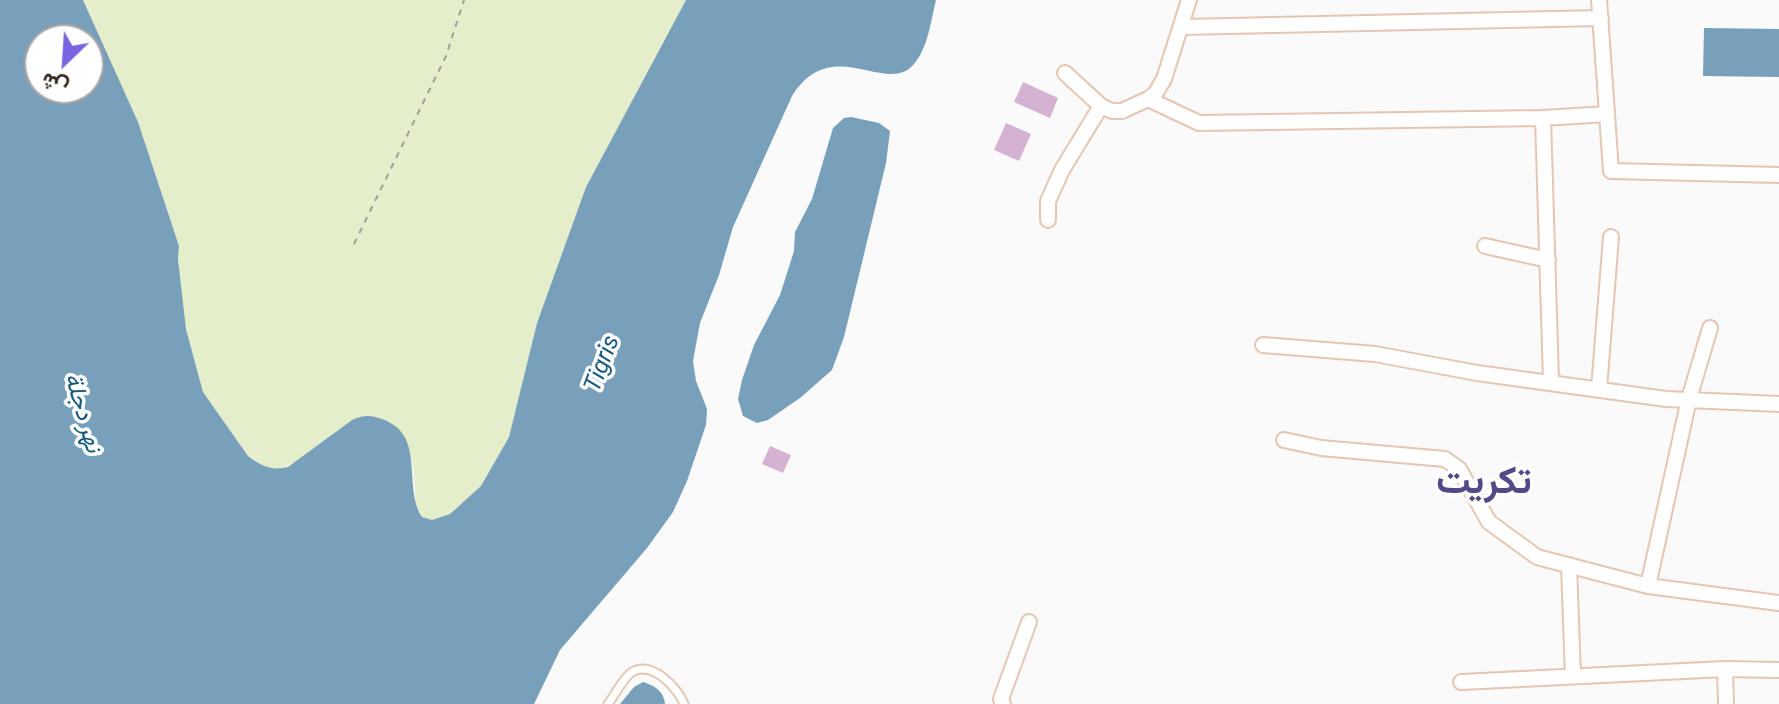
<!DOCTYPE html>
<html>
<head>
<meta charset="utf-8">
<style>
  body { margin:0 }
  #map { position:relative; width:1779px; height:704px; overflow:hidden; background:#fafafa; font-family:Roboto,Vazirmatn,sans-serif }
  canvas { display:block }
  .north { position:absolute; left:24px; top:24px; width:80px; height:80px; box-sizing:border-box; background:#fff; border:2px solid #ada8a5; border-radius:50%; rotate:205deg; font-size:22px; font-weight:700; line-height:32px; text-align:center; color:#32261f }
  .north::after { content:''; display:block; margin:auto; width:28px; height:36px; background:#7a64df; clip-path:polygon(50% 0,100% 100%,50% 72%,0 100%) }
</style>
</head>
<body>
<div id="map">
<canvas width="1779" height="704"></canvas>
<div class="north">ش</div>
</div>
<script>
const g = document.querySelector('canvas').getContext('2d');
g.lineJoin = 'round';
function fill(path, color) {
  g.fillStyle = color;
  g.fill(path, 'evenodd');
}
function strokePath(path, color, width, dash) {
  g.strokeStyle = color;
  g.lineWidth = width;
  g.lineCap = dash ? 'butt' : 'round';
  g.setLineDash(dash || []);
  g.stroke(path);
}
function label(font, color, halo, rows, align = 'center') {
  g.font = font + ' Roboto,Vazirmatn,sans-serif';
  g.lineWidth = 7;
  g.setLineDash([]);
  g.textBaseline = 'middle';
  g.strokeStyle = halo;
  g.fillStyle = color;
  for (const [text, x, y, turn = 0] of rows) {
    g.save();
    g.translate(x, y);
    g.rotate((+turn || 0) * Math.PI / 180);
    g.textAlign = isNaN(turn) ? turn : align;
    if (halo) g.strokeText(text, 0, 0);
    g.fillText(text, 0, 0);
    g.restore();
  }
}
fill(new Path2D(`
  M 83,0 L 686,0 L 586,187 L 537,323 L 509,437 L 481,486 L 450,514 L 432,520 L 422,517 L 416,504 C 414,474 415,443 391,423 L 339,429 L 299,461 L 276,470 L 257,463 L 248,456 L 203,392 L 186,329 L 178,259 L 179,246 L 138,122 Z`), '#e5eeca');
fill(new Path2D(`
  M 0,0 L 83,0 L 138,122 L 179,246 L 178,259 L 186,329 L 203,392 L 248,456 C 261,466 272,471 288,467 L 352,420 C 363,415 370,415 382,419 C 427,435 402,486 422,517 L 432,520 L 450,514 L 481,486 L 509,437 L 537,323 L 586,187 L 686,0 L 936,0 C 931,20 928,48 914,64 C 887,97 832,32 792,96 L 733,227 L 719,275 L 700,323 L 693,361 L 696,381 L 707,409 L 706,425 L 687,481 L 673,512 L 647,548 L 560,650 L 534,704 L 0,704 ZM 40,40 L 88,40 L 88,88 L 40,88 Z
  M 1704,28 L 1779,29 L 1779,77 L 1703,76 Z
  M 851,117 L 879,123 L 890,131 L 886,163 L 844,337 L 832,370 L 800,398 L 768,420 L 757,423 L 743,416 L 738,399 L 742,380 L 754,345 L 780,295 L 794,251 L 795,232 L 812,199 L 833,128 L 844,118 Z
  M 643,682 C 655,686 664,691 665,704 L 620,704 L 634,687 Z`), '#78a0ba');
fill(new Path2D(`
  M 1023,82 L 1058,98 L 1050,118 L 1014,102 Z
  M 1006,123 L 1031,134 L 1019,161 L 994,150 Z
  M 770,446 L 791,455 L 783,473 L 762,464 Z`), '#d5b2d1');
const lane = new Path2D(`
  M 608,704 C 615,695 623,678 632,672 C 652,660 678,688 684,704`);
const street = new Path2D(`
  M 1599,0 L 1611,171 L 1779,175
  M 1181,27 L 1601,18
  M 1065,73 L 1101,106 L 1112,111 L 1122,111 L 1148,99 L 1155,94 L 1164,79 L 1189,0
  M 1148,99 L 1199,123 L 1543,118 L 1551,381
  M 1543,118 L 1607,114
  M 1048,220 L 1048,201 L 1062,170 L 1101,106
  M 1485,246 L 1548,260
  M 1263,345 L 1375,354 L 1477,373 L 1666,399 L 1779,404
  M 1599,389 L 1611,237
  M 1284,440 L 1321,448 L 1445,459 L 1459,469 L 1489,522 L 1537,557 L 1648,586 L 1779,603
  M 1569,565 L 1573,676
  M 1648,586 L 1689,399 L 1710,328
  M 1725,669 L 1726,704
  M 1461,682 L 1725,669 L 1779,670
  M 1003,704 L 1001,699 L 1029,622`);
strokePath(lane, '#e5c6b2', 11);
strokePath(street, '#e5c6b2', 18);
strokePath(new Path2D(`
  M 354,244 L 446,56 L 464,0`), '#a29d9a', 2, [6, 6]);
strokePath(lane, '#fff', 7);
strokePath(street, '#fff', 14);
label('italic 24px', '#165b7f', '#fff', [
  ["Tigris",603,364,-69],
  ["نهر دجلة",82,413,74]
]);
label('bold 38px', '#524a88', '#fff', [
  ["تكريت",1484,483]
]);
</script>
</body>
</html>
